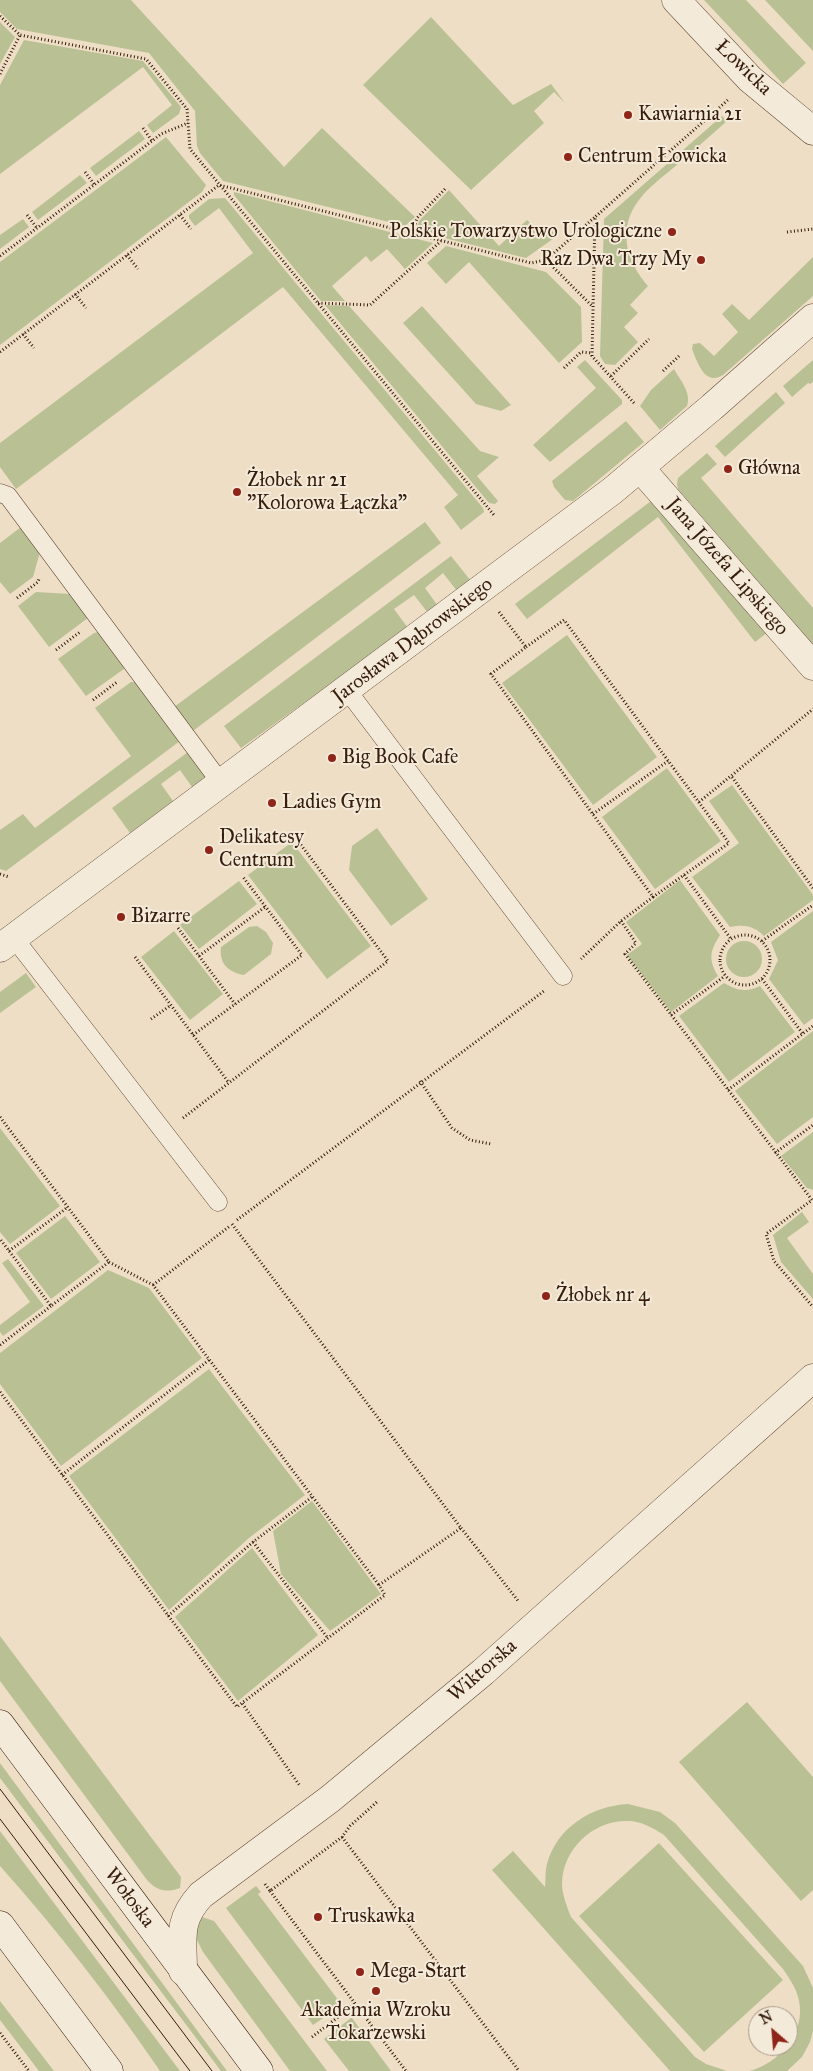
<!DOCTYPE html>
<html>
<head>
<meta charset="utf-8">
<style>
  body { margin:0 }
  #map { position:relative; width:813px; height:2071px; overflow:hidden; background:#eedec5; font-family:"IM FELL Great Primer",serif }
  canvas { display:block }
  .north { position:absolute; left:748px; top:2006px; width:50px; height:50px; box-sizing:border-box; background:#f4ead9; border:1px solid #a89887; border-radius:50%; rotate:333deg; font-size:14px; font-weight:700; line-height:20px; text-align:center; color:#371d0b }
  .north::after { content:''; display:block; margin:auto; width:18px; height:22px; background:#8f2418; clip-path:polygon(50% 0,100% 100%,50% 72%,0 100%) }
</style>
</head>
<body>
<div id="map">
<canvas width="813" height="2071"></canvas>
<div class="north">N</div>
</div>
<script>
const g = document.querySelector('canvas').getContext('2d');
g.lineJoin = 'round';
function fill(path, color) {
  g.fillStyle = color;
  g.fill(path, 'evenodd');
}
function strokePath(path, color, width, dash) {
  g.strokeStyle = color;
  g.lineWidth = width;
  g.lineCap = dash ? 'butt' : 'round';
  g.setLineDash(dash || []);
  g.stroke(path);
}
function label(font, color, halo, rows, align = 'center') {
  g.font = font + ' "IM FELL Great Primer",serif';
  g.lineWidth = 4;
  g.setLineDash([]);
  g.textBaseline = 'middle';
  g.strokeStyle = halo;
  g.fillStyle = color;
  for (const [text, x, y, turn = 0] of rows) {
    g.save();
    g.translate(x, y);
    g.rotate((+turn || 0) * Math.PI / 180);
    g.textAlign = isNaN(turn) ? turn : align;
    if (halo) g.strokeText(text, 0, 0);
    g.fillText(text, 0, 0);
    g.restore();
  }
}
fill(new Path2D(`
  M 0,0 L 131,0 L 284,167 L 322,128 L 415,217 L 405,226 L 223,181 L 200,153 L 197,146 L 195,111 L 149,53 L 17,29 L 0,12 Z
  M 704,0 L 746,0 L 806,63 L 783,84 Z
  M 765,0 L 813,0 L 813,51 Z
  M 431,17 L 513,105 L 551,84 L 565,103 L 554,92 L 534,111 L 544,123 L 471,190 L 363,85 Z
  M 0,22 L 15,37 L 0,64 Z
  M 24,40 L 143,61 L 181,107 L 179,114 L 153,133 L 147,125 L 172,105 L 143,67 L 0,174 L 0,85 Z
  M 722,116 L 727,121 C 709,137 691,153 672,169 C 661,178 648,188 639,200 C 617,228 626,261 648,286 L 630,305 L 638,313 L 624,327 L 638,342 L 615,365 L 605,364 L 600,356 L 604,219 Z
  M 139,131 L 145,139 L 96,176 L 90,168 Z
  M 166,137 L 206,185 L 202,192 L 0,345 L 0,262 Z
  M 80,175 L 87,183 L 38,220 L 32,212 Z
  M 449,190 L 499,246 L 527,220 L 542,234 L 550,229 L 557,236 L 526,258 L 416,231 L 419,221 Z
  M 234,192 L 433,243 L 405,269 L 387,249 L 371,262 L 366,256 L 332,286 L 345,301 L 321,301 L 234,195 Z
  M 225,198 L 483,508 L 484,512 L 461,530 L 444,507 L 458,495 L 283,287 L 16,489 L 0,467 L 0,443 L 253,253 L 219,208 L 195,226 L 189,218 L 189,215 L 209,199 Z
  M 23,219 L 29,227 L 0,249 L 0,235 Z
  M 446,246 L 546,272 L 581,307 L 582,342 L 559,363 L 469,262 L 446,284 L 427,263 Z
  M 813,257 L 813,296 L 723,375 C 705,386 698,364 692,349 L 693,344 L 700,343 L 714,356 L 738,332 L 722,314 L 732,304 L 749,320 Z
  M 325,305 L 349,306 L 480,451 L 499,457 L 477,476 L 498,501 L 495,504 L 489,503 Z
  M 422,306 L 511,405 L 501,411 L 476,404 L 403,323 Z
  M 585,360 L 622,400 L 622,404 L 550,462 L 533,445 L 596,388 L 577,367 Z
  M 813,360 L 813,382 L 810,384 L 808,383 L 792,397 L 783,386 Z
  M 674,369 C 680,380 692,393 687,406 L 660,430 L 640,406 L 651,390 Z
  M 776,392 L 785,403 L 725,457 L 715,446 Z
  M 626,421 L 644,442 L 573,501 L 565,500 L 554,487 L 552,481 Z
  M 707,453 L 717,464 L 701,478 L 813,608 L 813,644 L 678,489 L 677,484 L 678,478 Z
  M 655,498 L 768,632 L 755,642 L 658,517 L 527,619 L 515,604 Z
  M 425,522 L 441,543 L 193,731 L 174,707 Z
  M 21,527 L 40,552 L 33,577 L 10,594 L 0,582 L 0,543 Z
  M 451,556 L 471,581 L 457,591 L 443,573 L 425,588 L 438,606 L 428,613 L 414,595 L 394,609 L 408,628 L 241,748 L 224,726 Z
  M 36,592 L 71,594 L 88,618 L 49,647 L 18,606 Z
  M 99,632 L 124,665 L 124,669 L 86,696 L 58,659 L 94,633 Z
  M 567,635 L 657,757 L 593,805 L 502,683 Z
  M 131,682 L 136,682 L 180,741 L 6,871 L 0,869 L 0,830 L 23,814 L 35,828 L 131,756 L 95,708 Z
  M 188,752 L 206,777 L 192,787 L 180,770 L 161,784 L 173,801 L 130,833 L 112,808 Z
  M 667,768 L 721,841 L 655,889 L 602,817 Z
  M 732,785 L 813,895 L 813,900 L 764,936 C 754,926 744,924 730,927 L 692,877 L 739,843 L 709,801 Z
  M 377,828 L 428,899 L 391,926 L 349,870 L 352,846 Z
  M 292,842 L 371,946 L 327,979 L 248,875 Z
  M 680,880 L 720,935 C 710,951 708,959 718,976 L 671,1012 L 627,955 L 642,944 L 626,922 Z
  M 239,881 L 257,904 L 199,949 L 180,925 Z
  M 813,911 L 813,1018 L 804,1025 L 769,979 L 778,960 L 771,942 Z
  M 257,926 L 266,932 L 273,943 L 271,954 L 244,975 C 228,972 219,964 221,947 L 249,927 Z
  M 174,931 L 223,994 L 190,1020 L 141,957 Z
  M726 959a18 18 0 1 1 36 0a18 18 0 1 1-36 0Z
  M 26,973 L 36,987 L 0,1013 L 0,992 Z
  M 724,983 C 736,990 746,993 760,986 L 795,1032 L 729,1082 L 679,1016 Z
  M 813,1031 L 813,1117 L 777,1144 L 735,1091 Z
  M 0,1128 L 60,1206 L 10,1244 L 0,1232 Z
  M 813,1132 L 813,1190 L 807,1188 L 781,1156 Z
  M 802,1212 L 809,1222 L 787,1238 L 813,1274 L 813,1299 L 781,1262 L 773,1235 Z
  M 65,1216 L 100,1262 L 51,1299 L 16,1253 Z
  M 8,1259 L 44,1306 L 3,1336 L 0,1332 L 0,1325 L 30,1302 L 2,1263 Z
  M 108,1270 L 149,1288 L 202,1358 L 61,1466 L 0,1384 L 0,1353 Z
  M 209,1369 L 305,1495 L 249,1538 L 169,1610 L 69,1476 Z
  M 312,1501 L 381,1594 L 330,1631 L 281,1574 L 273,1531 Z
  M 252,1548 L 318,1635 L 238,1701 L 175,1617 Z
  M 0,1636 L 181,1877 L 180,1888 C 167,1893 157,1891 147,1880 L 0,1681 Z
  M 747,1702 L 813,1777 L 813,1890 L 801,1901 L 679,1762 Z
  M 0,1763 L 227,2071 L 221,2071 L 0,1778 Z
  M 628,1804 L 660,1812 L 675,1823 L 803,1966 L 813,1988 L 813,2031 L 810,2042 L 802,2057 L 787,2071 L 749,2071 C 779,2064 806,2032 799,2001 C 797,1989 789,1978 783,1969 L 664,1835 C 653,1828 641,1821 628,1821 C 593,1820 563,1849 562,1883 C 562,1894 567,1907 571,1917 L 695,2057 L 706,2064 L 727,2071 L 670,2071 L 492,1870 L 513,1851 L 545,1887 C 546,1879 545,1871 547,1864 C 557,1827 592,1806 628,1804 Z
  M 0,1831 L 180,2071 L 160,2071 C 111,1999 58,1931 0,1866 Z
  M 659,1843 L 783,1980 L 704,2052 L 579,1916 Z
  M 256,1886 L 261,1892 L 258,1894 L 342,2005 L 313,2025 L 226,1908 Z
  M 199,1916 L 214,1921 L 327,2071 L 290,2071 L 203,1952 L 195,1936 Z
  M 0,2001 L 54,2071 L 39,2071 L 0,2020 Z
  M 351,2018 L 352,2018 L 391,2071 L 349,2071 L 324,2039 Z`), '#b9c194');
const lane = new Path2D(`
  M 0,493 L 8,496 L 221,783
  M 347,690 L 563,976
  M 14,938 L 218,1202`);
const street = new Path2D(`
  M 676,0 L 750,79 L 813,131
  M 641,469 L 813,666
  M 0,948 L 612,491 L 712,407 L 813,318
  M 183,1971 C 183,1938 177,1921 201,1895 L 330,1799 L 483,1672 L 813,1378`);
const secondary = new Path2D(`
  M 0,1724 L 259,2071
  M 0,1925 L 109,2071`);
strokePath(lane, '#654d3a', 19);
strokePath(street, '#654d3a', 29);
strokePath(secondary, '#371d0b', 29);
strokePath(new Path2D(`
  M 0,16 L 20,35 L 146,59 L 187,109 L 190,149 L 494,515
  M 0,74 L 20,35
  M 143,128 L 152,141
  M 85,172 L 94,184
  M 27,215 L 37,228
  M 180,215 L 191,229
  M 787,232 L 813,229
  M 412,234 L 417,218 L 445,189
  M 127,255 L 138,269
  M 0,256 L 152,141 L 161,134 L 188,123
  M 546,260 L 593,307
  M 75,294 L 86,308
  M 318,303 L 370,305 L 441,241
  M 23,334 L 34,348
  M 0,352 L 219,185 L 531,263 L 546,260 L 595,217
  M 564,368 L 581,352 L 592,353
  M 663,371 L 679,356
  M 611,376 L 649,339
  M 634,403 L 592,356 L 595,217 L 729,99
  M 17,598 L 38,582 L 39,579
  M 499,612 L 526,647 L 491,674 L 653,897 L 621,921 L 581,959
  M 526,647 L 564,620 L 729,843 L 653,897
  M 56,650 L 80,632
  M 93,700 L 117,682
  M 732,777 L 813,888
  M 699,802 L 813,709
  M 593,814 L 668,761
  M 0,874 L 9,877
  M 684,875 L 731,939
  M 621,921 L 636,943 L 625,954 L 812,1200 L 766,1234 L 774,1261 L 813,1307
  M 178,928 L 235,1004
  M720 960a25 25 0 1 1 50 0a25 25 0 1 1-50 0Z
  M 762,941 L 813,905
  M 199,956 L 265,907
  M 135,957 L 229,1083
  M 762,979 L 803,1034
  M 671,1015 L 725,976
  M 151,1019 L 171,1005
  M 193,1035 L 302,955 L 243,877
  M 420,1081 L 452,1128 L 470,1140 L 491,1144
  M 728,1090 L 813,1026
  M 0,1117 L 109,1262 L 51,1306 L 0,1239
  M 183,1118 L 388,961 L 295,837
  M 775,1153 L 813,1125
  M 237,1220 L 544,991
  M 232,1224 L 461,1528 L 379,1585 L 385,1595 L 242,1703 L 300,1786
  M 9,1251 L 68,1207
  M 109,1262 L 153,1285 L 379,1585
  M 153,1285 L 230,1226
  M 0,1345 L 51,1306
  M 0,1392 L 237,1707 L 242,1703
  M 62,1475 L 209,1360
  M 461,1528 L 519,1602
  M 253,1542 L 327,1637
  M 168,1616 L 253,1542 L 312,1497
  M 342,1837 L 519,2071
  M 265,1884 L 270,1891 L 342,1837 L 350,1826 L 378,1801
  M 270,1891 L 406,2071
  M 0,2033 L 29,2071
  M 312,2037 L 355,2004`), '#371d0b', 3, [1, 2.5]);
strokePath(lane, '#f4ead9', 18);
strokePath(street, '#f4ead9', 28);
strokePath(secondary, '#f4ead9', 28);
strokePath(new Path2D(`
  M 0,1789 L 212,2071
  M 0,1819 L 190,2071`), '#371d0b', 1);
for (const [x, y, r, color] of [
  [628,115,5,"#8f2418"],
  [568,157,5,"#8f2418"],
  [672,232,5,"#8f2418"],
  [701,260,5,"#8f2418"],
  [728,469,5,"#8f2418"],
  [237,492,5,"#8f2418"],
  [332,758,5,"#8f2418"],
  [272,803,5,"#8f2418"],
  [209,850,5,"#8f2418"],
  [121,917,5,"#8f2418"],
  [546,1296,5,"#8f2418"],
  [318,1917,5,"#8f2418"],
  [360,1972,5,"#8f2418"],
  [376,1991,5,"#8f2418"]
]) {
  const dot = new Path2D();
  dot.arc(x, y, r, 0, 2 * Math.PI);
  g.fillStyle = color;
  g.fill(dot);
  strokePath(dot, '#f4ead9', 2);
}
label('20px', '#371d0b', '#f4ead9', [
  ["Łowicka",743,68,44],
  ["Jana Józefa Lipskiego",727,567,49],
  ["Jarosława Dąbrowskiego",413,641,-37],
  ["Wiktorska",483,1671,-41],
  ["Wołoska",129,1898,53]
]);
label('20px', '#371d0b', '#f4ead9', [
  ["Kawiarnia 21",638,115],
  ["Centrum Łowicka",578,157],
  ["Polskie Towarzystwo Urologiczne",662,232,"right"],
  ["Raz Dwa Trzy My",691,260,"right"],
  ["Główna",738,469],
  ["Żłobek nr 21",247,481],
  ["\"Kolorowa Łączka\"",247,504],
  ["Big Book Cafe",342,758],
  ["Ladies Gym",282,803],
  ["Delikatesy",219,838],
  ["Centrum",219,861],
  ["Bizarre",131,917],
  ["Żłobek nr 4",556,1296],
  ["Truskawka",328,1917],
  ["Mega-Start",370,1972],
  ["Akademia Wzroku",376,2011,"center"],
  ["Tokarzewski",376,2034,"center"]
], 'left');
</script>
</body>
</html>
